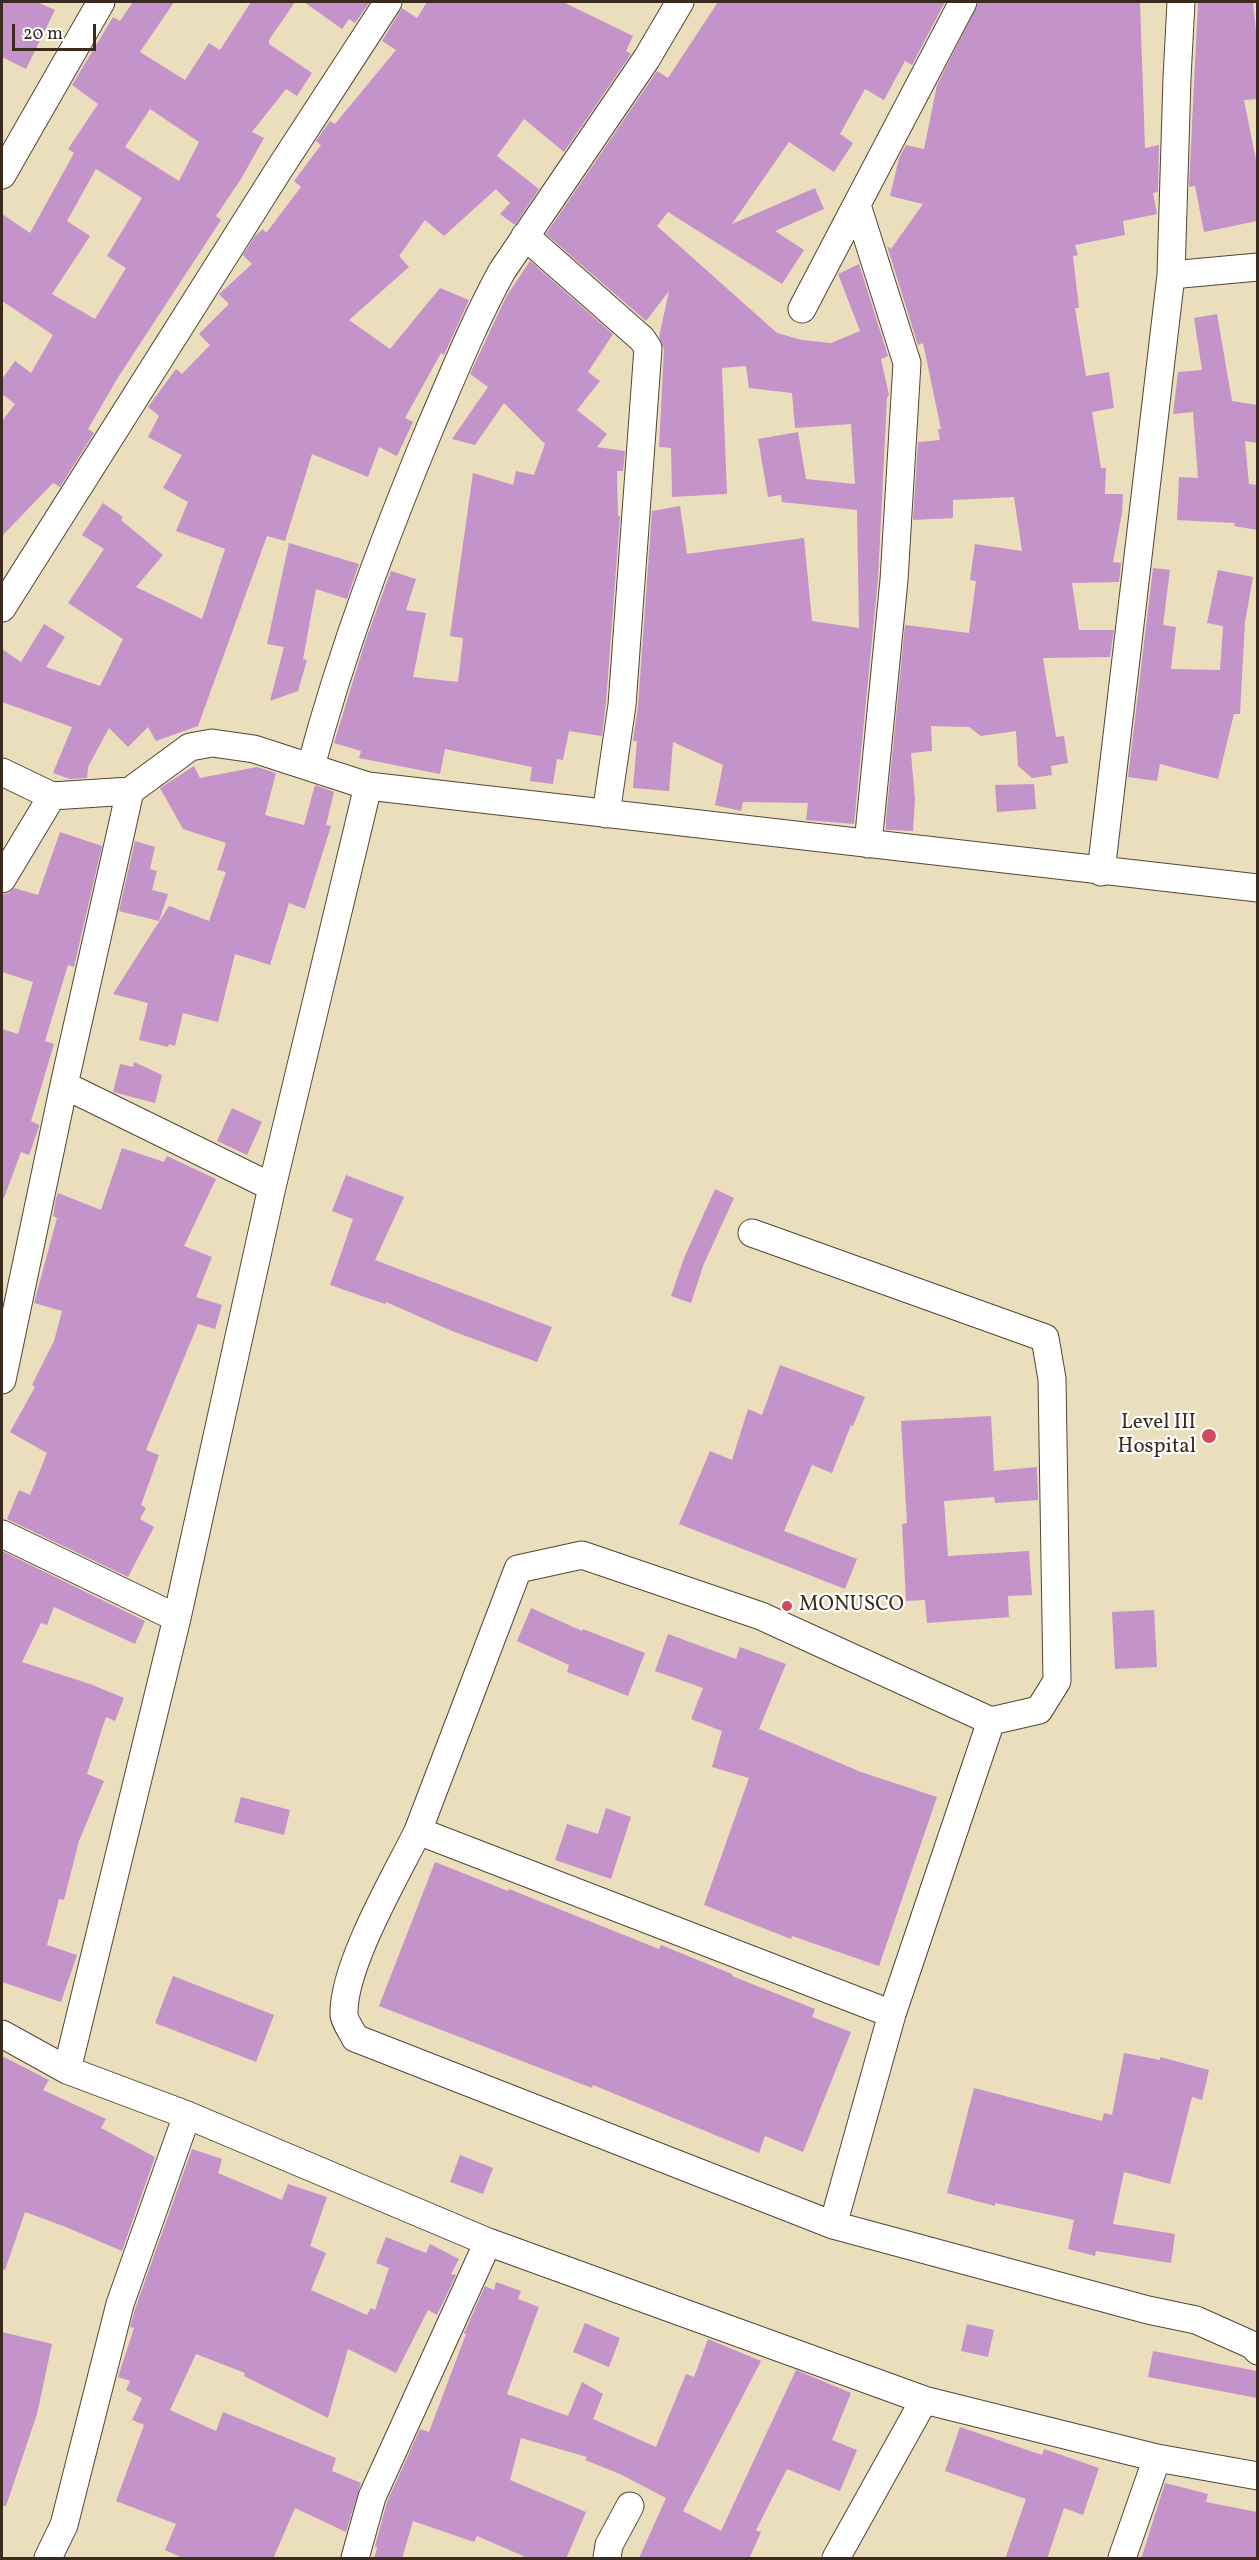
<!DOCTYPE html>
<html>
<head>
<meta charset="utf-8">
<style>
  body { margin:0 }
  #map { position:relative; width:1259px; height:2560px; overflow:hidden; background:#ebdebc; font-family:Vollkorn,serif }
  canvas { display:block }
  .frame { position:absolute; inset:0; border:3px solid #3b2a1e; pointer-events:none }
  .scale { position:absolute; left:12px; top:24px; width:84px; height:27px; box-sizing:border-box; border:3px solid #3b2a1e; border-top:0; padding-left:8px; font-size:18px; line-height:21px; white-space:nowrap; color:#3b2a1e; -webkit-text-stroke:4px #fff; paint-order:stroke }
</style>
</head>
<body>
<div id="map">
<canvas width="1259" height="2560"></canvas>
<div class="frame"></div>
<div class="scale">20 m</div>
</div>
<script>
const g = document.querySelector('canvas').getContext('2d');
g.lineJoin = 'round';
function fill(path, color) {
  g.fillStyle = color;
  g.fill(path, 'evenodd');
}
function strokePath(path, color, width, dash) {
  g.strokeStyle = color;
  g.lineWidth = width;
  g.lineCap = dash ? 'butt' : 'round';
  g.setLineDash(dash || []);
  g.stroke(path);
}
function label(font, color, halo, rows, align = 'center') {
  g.font = font + ' Vollkorn,serif';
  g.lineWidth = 4.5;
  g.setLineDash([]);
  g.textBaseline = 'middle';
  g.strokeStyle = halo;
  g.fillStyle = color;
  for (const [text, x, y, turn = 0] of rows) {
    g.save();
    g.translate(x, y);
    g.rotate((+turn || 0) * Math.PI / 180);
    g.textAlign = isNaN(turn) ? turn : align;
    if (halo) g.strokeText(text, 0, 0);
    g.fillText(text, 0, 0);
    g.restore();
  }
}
fill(new Path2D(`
  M 2,2 L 37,2 L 55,10 L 26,69 L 2,57 Z
  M 133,2 L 174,2 L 140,52 L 185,80 L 209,43 L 220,50 L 251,2 L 295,2 L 269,40 L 269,44 L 312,73 L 297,96 L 286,89 L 252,132 L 264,138 L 241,179 L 216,216 L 221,220 L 117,379 L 88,429 L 94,433 L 60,487 L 53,483 L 2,536 L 2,421 L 15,404 L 2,394 L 2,379 L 15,361 L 31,373 L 53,335 L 2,301 L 2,214 L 30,233 L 74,153 L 68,149 L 98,104 L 72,85 L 113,17 L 120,21 ZM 150,109 L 199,142 L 179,181 L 125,147 ZM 96,169 L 142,198 L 107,256 L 126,268 L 95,319 L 52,294 L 90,236 L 67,221 Z
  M 304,2 L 370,2 L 355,23 L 349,19 L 342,29 Z
  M 427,2 L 563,2 L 633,36 L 626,51 L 631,54 L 564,152 L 524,119 L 497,156 L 539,189 L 515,225 L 500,214 L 510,203 L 496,189 L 444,236 L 425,220 L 399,256 L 409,267 L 349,320 L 390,349 L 440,288 L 469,300 L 444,355 L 441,353 L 405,418 L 413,422 L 397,456 L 379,447 L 368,477 L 312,454 L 285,541 L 267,536 L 198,726 L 156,741 L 148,727 L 128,747 L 109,728 L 88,767 L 87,778 L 70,779 L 53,773 L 72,727 L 2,702 L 2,649 L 21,662 L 44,624 L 65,637 L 46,667 L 100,686 L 123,639 L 68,603 L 104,549 L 82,535 L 103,503 L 123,517 L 121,520 L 163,555 L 136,587 L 202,619 L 225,549 L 176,531 L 188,502 L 163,488 L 182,455 L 148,437 L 159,416 L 148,407 L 176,369 L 182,374 L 210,345 L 199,334 L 229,304 L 219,294 L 252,264 L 243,255 L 255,236 L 263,229 L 266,233 L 301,187 L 294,181 L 321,145 L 316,141 L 330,121 L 335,124 L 396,50 L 382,41 L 402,8 L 417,18 Z
  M 718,2 L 945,2 L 912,65 L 905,61 L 884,100 L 865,89 L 840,134 L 853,143 L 834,172 L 789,142 L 732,224 L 815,188 L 824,209 L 775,231 L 804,250 L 782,284 L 668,212 L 657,226 L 777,333 L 802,340 L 831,343 L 860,331 L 838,274 L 859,264 L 888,356 L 881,359 L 889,395 L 887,398 L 878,579 L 854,824 L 806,820 L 808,803 L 743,802 L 741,811 L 715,805 L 723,765 L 673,742 L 669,791 L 633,788 L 637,741 L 633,741 L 638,706 L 652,511 L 680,506 L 687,554 L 804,538 L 812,621 L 859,628 L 857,510 L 782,502 L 781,495 L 768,497 L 758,439 L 798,432 L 806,479 L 855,484 L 851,424 L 795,428 L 792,393 L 749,388 L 746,366 L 722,368 L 727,494 L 672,497 L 671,448 L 659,447 L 664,349 L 659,337 L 669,291 L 646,321 L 546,234 L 657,71 L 668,78 Z
  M 979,2 L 1140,2 L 1145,148 L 1159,145 L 1158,192 L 1153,193 L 1157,214 L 1123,221 L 1125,235 L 1075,245 L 1078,255 L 1073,256 L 1079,308 L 1075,308 L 1086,376 L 1109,372 L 1114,408 L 1092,412 L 1101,468 L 1106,468 L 1105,494 L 1123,494 L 1122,513 L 1113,562 L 1121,563 L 1119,582 L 1072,583 L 1079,630 L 1114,630 L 1110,657 L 1043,658 L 1056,737 L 1064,736 L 1068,763 L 1051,766 L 1052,775 L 1032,778 L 1018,766 L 1016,731 L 981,736 L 969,727 L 931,726 L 932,751 L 911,753 L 915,800 L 913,831 L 893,830 L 886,830 L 886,819 L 905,625 L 969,633 L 976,581 L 970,580 L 975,544 L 1022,551 L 1014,497 L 953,500 L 953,518 L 913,520 L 918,442 L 940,440 L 938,429 L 941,429 L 923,343 L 918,345 L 887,246 L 891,249 L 923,204 L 890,196 L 899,158 L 906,145 L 924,149 L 937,85 Z
  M 1198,2 L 1253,2 L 1257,41 L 1257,99 L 1244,100 L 1257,165 L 1257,221 L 1204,232 L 1195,186 L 1189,187 Z
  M 530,261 L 613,334 L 588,372 L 600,381 L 577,410 L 607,434 L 597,447 L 625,451 L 623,471 L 617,471 L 618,516 L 620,516 L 606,703 L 602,736 L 569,731 L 563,760 L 557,759 L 553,784 L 530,781 L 532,767 L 445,749 L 440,774 L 359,758 L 361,751 L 334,743 L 365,642 L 391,571 L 416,579 L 406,610 L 426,613 L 413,677 L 458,682 L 463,638 L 450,636 L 473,473 L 513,485 L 516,471 L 534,475 L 545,444 L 504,403 L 475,445 L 452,439 L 488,387 L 470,374 L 506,297 Z
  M 1217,314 L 1232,401 L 1257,405 L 1257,443 L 1245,441 L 1249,484 L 1257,485 L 1257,530 L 1234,526 L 1235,523 L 1177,520 L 1179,477 L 1198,478 L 1193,412 L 1173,414 L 1178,372 L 1202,370 L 1194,318 Z
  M 289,543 L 359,564 L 347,599 L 316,589 L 303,659 L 307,660 L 298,691 L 270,701 L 284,647 L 267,644 Z
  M 1153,568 L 1170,570 L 1163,625 L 1176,627 L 1171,669 L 1220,670 L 1223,626 L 1207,623 L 1218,570 L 1253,577 L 1245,622 L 1240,714 L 1234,714 L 1218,779 L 1160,764 L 1157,781 L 1128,777 Z
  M 194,766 L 200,778 L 257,767 L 276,773 L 265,815 L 304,825 L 315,785 L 334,792 L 326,825 L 331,826 L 305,909 L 289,903 L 270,965 L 235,954 L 218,1022 L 183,1013 L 175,1046 L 169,1044 L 168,1047 L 139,1040 L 148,1003 L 113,994 L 169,906 L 209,921 L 226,872 L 217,870 L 226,843 L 183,829 L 160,788 Z
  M 1034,784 L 1036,809 L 997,812 L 995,785 Z
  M 60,832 L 102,846 L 74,967 L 68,965 L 45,1041 L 54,1044 L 31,1121 L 39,1125 L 39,1127 L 29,1155 L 21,1152 L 4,1198 L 2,1198 L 2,1029 L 18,1034 L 33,982 L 2,972 L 2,895 L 9,893 L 14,888 L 38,895 Z
  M 135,841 L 155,847 L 150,869 L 157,871 L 152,890 L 168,894 L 159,921 L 119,911 Z
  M 134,1062 L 162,1075 L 155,1103 L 113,1092 L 120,1064 L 133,1067 Z
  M 232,1108 L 262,1122 L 247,1155 L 217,1141 Z
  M 122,1148 L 164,1162 L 167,1156 L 216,1179 L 184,1246 L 212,1257 L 196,1297 L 222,1305 L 215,1329 L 198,1324 L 146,1450 L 159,1455 L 141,1505 L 146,1508 L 140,1519 L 154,1527 L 128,1577 L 7,1519 L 19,1490 L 30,1495 L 47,1453 L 10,1432 L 35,1387 L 32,1385 L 54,1341 L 62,1311 L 34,1303 L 57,1218 L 53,1216 L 56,1198 L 58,1193 L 101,1210 Z
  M 346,1175 L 404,1197 L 375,1260 L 552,1327 L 537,1362 L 452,1331 L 386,1302 L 385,1304 L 330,1285 L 353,1219 L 332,1211 Z
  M 715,1189 L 734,1198 L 703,1266 L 691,1303 L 671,1296 L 684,1258 Z
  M 780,1365 L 865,1397 L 853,1426 L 851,1425 L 832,1473 L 812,1465 L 784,1531 L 857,1559 L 845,1589 L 679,1524 L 710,1451 L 732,1460 L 748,1409 L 762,1415 Z
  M 991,1416 L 994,1471 L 1037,1467 L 1038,1500 L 995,1503 L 994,1497 L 944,1501 L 948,1556 L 1029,1551 L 1032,1595 L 1008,1596 L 1009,1617 L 927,1623 L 925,1600 L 906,1601 L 902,1524 L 907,1523 L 901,1421 Z
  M 2,1551 L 145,1621 L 135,1644 L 54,1607 L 47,1625 L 41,1623 L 22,1662 L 90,1684 L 124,1698 L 115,1721 L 106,1717 L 87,1774 L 104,1781 L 79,1841 L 64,1900 L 59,1899 L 47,1945 L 77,1955 L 61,2002 L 2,1982 Z
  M 531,1608 L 582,1631 L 583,1629 L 645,1653 L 628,1696 L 567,1672 L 569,1665 L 517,1641 Z
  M 1154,1610 L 1157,1667 L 1115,1669 L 1112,1612 Z
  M 668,1634 L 736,1659 L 740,1647 L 786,1664 L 759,1729 L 861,1772 L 937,1797 L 879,1966 L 792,1936 L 791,1939 L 704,1905 L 749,1778 L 712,1767 L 722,1731 L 691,1719 L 703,1688 L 655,1671 Z
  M 241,1797 L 290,1810 L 284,1835 L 234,1822 Z
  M 606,1808 L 631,1817 L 611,1879 L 555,1860 L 567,1824 L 598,1834 Z
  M 435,1862 L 508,1891 L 509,1889 L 659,1949 L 661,1945 L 732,1974 L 732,1976 L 815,2009 L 812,2017 L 851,2032 L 803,2152 L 765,2136 L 759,2153 L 593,2085 L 592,2088 L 379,2006 Z
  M 173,1976 L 274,2015 L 256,2062 L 155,2023 Z
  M 1124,2053 L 1160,2060 L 1160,2057 L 1209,2070 L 1202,2100 L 1192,2097 L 1170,2184 L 1124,2172 L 1113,2224 L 1175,2234 L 1171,2263 L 1096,2251 L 1095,2256 L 1068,2249 L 1074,2220 L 995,2203 L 995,2206 L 947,2193 L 974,2088 L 1102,2121 L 1104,2113 L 1112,2115 Z
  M 2,2056 L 49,2080 L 43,2090 L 106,2119 L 101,2128 L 155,2157 L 122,2251 L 66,2227 L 25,2212 L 5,2270 L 2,2269 Z
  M 192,2149 L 222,2159 L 218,2173 L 282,2200 L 288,2184 L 327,2197 L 310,2246 L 326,2253 L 311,2290 L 367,2315 L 371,2308 L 375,2310 L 389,2268 L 376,2263 L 386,2237 L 426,2253 L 430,2244 L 459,2259 L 451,2274 L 456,2275 L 437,2315 L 428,2310 L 396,2373 L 348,2349 L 328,2418 L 244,2376 L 245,2373 L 196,2354 L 170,2410 L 216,2431 L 223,2412 L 336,2458 L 332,2471 L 361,2483 L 346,2532 L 295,2508 L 273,2559 L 185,2559 L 165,2550 L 176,2524 L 116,2501 L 144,2425 L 132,2420 L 142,2398 L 126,2390 L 130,2381 L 118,2377 L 134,2328 L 130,2327 L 135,2309 Z
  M 460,2155 L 493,2168 L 483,2194 L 450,2182 Z
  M 496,2282 L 521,2291 L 518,2299 L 539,2307 L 507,2394 L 568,2416 L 582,2382 L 603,2394 L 593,2419 L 656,2447 L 686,2374 L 694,2377 L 708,2339 L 761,2361 L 683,2511 L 721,2531 L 796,2370 L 851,2393 L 832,2440 L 857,2450 L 840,2491 L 787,2469 L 756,2530 L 761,2532 L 749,2559 L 639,2558 L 666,2498 L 620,2474 L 585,2460 L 587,2457 L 521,2438 L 510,2480 L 586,2512 L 566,2559 L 530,2559 L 477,2536 L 474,2542 L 413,2521 L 402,2559 L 374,2559 L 377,2548 L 375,2546 L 387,2502 L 420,2429 L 429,2432 L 466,2334 L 464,2333 L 466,2329 L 485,2286 L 494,2290 Z
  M 585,2323 L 620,2338 L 609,2367 L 573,2352 Z
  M 967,2324 L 994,2330 L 988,2357 L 961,2351 Z
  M 2,2332 L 52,2344 L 37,2414 L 6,2506 L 2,2506 Z
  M 1153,2351 L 1257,2371 L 1257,2398 L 1148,2377 Z
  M 960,2427 L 1042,2455 L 1044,2449 L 1099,2468 L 1083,2515 L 1064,2508 L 1047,2559 L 1005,2559 L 1026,2499 L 945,2471 Z
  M 1165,2483 L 1208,2494 L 1206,2502 L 1257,2512 L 1257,2559 L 1141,2559 Z`), '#c493c9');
const minor = new Path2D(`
  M 2,175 L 101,2
  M 857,205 L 907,363 L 894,580 L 868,844
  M 525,236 L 642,339 L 648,348 L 622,705 L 606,814
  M 1171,275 L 1258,267
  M 802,309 L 963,2
  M 2,608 L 278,171 L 388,2
  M 311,766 C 342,650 384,539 430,428 C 453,375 474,322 502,271 L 647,58 L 680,2
  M 2,772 L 52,796 L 130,791 L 190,747 L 212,743 L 254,749 L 368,786 L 1258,888
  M 1101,872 L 1171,275 L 1177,78 L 1181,2
  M 2,879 L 52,796
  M 64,1085 L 272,1187
  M 752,1233 L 1045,1338 L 1052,1379 L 1057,1681 L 1039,1710 L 991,1721
  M 2,1380 L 64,1085 L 130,791
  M 2,1534 L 177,1618
  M 418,1831 L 518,1569 L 582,1555 L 761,1616 L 991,1721 L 892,2014
  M 2,2034 L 67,2070 L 187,2115 L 488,2242 L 924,2400 L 1157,2458 L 1258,2476
  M 67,2070 L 177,1618 L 272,1187 L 368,786
  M 833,2225 L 892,2014 L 418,1831 C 396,1876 343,1965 344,2014 C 344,2021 352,2031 355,2038 L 833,2225 L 1148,2310 L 1196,2320 L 1252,2345 L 1258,2351
  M 48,2558 L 64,2525 L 120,2304 L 187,2115
  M 355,2558 L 372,2497 L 488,2242
  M 607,2558 L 609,2545 L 630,2506
  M 836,2558 L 924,2400
  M 1122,2558 L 1157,2458`);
strokePath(minor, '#554536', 29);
strokePath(minor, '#fff', 27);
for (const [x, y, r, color] of [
  [1209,1436,8,"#d1495b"],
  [787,1606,6,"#d1495b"]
]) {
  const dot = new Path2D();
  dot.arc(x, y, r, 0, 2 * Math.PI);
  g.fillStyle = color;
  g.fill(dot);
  strokePath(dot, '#fff', 2);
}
label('21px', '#3b2a1e', '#fff', [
  ["Level III",1196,1424],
  ["Hospital",1196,1448],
  ["MONUSCO",799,1606,"left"]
], 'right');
</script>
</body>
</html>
